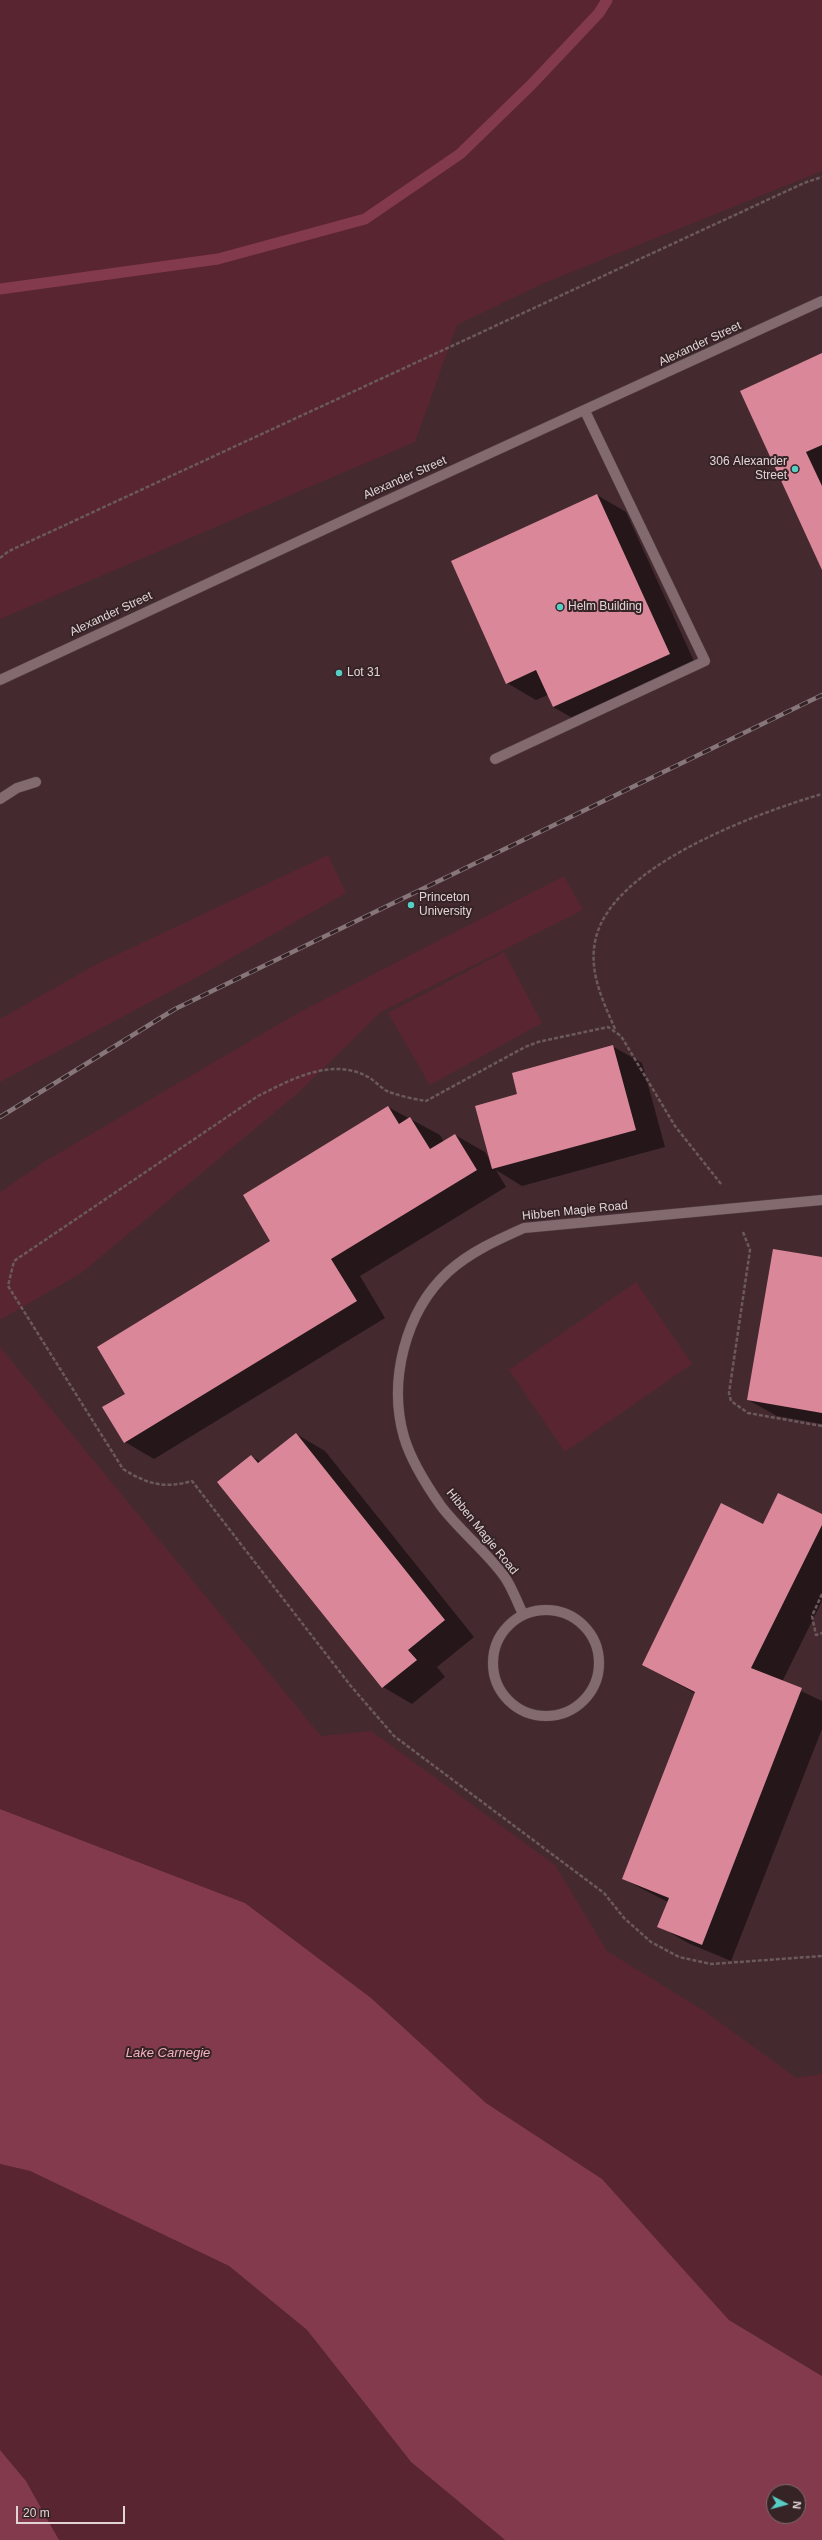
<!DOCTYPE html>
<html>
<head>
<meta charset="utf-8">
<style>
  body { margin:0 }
  #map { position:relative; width:822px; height:2540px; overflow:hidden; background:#362326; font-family:Helvetica,sans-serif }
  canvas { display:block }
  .north { position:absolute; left:766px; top:2484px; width:40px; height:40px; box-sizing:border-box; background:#362326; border:1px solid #7b6a6c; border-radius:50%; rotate:96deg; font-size:11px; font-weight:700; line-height:16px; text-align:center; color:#e2d4d6 }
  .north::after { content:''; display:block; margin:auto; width:14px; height:18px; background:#56cec3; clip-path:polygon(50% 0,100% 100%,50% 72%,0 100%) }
  .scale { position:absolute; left:16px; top:2506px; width:109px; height:18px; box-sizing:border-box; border:2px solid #e2d4d6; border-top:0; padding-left:5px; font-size:12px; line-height:14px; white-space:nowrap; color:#e2d4d6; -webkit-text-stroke:3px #362326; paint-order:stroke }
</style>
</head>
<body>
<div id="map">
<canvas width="822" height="2540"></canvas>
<div class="north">N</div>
<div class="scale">20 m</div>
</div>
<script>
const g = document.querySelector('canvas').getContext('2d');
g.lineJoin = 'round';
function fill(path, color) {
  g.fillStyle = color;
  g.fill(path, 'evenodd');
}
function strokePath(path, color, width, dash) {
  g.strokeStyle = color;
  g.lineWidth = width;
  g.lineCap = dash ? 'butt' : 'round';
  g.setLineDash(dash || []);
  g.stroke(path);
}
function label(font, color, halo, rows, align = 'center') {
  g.font = font + ' Helvetica,sans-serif';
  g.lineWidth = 4;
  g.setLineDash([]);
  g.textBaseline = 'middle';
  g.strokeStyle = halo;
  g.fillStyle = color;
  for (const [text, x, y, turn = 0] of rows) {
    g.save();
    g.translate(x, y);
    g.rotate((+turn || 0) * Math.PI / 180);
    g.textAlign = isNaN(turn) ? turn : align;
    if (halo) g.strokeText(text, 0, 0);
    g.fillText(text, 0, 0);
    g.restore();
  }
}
fill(new Path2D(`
  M 0,0 L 822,0 L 822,2376 L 245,1903 L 0,1809 Z`), '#442a2f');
fill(new Path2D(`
  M 0,0 L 822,0 L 822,171 L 542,284 L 457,325 L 415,442 L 0,619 Z
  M 328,855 L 346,893 L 203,974 L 0,1082 L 0,1019 L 95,965 Z
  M 564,876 L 583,910 L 381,1012 L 298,1093 L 80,1274 L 0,1320 L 0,1192 L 47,1160 L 298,1013 Z
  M 504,952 L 542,1023 L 430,1085 L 388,1013 Z
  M 636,1282 L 692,1364 L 565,1452 L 509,1370 Z
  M 0,1347 L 321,1736 L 371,1731 L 555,1865 L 607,1951 L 706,2012 L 796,2078 L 822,2074 L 822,2376 L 729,2320 L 602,2179 L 486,2103 L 371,1998 L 245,1903 L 0,1809 Z
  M 0,2164 L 30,2171 L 229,2266 L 307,2330 L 411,2462 L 505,2540 L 59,2540 L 26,2481 L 0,2450 Z`), '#582531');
fill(new Path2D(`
  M 0,1809 L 245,1903 L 371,1998 L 486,2103 L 602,2179 L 729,2320 L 822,2376 L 822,2540 L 505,2540 L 411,2462 L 307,2330 L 229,2266 L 30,2171 L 0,2164 ZM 774,2492 L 798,2492 L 798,2516 L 774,2516 Z
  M 0,2450 L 26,2481 L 59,2540 L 0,2540 Z`), '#833a4c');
fill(new Path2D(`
  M 822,354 L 822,568 L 741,391 Z
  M 597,495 L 626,512 L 698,670 L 583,724 L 553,707 L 548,695 L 536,700 L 507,683 Z
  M 612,1046 L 642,1063 L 665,1147 L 522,1186 L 496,1170 L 506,1187 L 360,1276 L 385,1318 L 154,1459 L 125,1442 L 127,1394 L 272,1241 L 388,1107 L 440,1135 L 444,1142 L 455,1135 L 485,1152 L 491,1162 L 519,1095 Z
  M 822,1258 L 822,1424 L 777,1416 L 748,1400 Z
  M 296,1434 L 325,1451 L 474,1637 L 437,1667 L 445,1677 L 412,1704 L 383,1687 L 251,1456 L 261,1462 Z
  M 822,1515 L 822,1601 L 782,1682 L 822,1701 L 822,1729 L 731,1961 L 688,1943 L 659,1926 L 668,1902 L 623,1879 L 696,1694 L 643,1665 L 763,1525 Z`), '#0007');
strokePath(new Path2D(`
  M 0,289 L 218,259 L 365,219 L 460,154 L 532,84 L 599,13 L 607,0`), '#833a4c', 11);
fill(new Path2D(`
  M 822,353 L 822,445 L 806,452 L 822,486 L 822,570 L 740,391 Z
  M 597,494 L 670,654 L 553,707 L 536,670 L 506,684 L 451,561 Z
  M 613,1045 L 636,1130 L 492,1169 L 475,1106 L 517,1094 L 512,1073 Z
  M 388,1106 L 399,1124 L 410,1117 L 430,1149 L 455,1134 L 477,1170 L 331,1259 L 357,1301 L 124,1443 L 102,1407 L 125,1394 L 97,1347 L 270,1241 L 243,1195 Z
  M 773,1249 L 822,1257 L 822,1413 L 747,1400 Z
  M 296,1433 L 445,1620 L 408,1650 L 417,1660 L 382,1688 L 217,1482 L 251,1455 L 258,1463 Z
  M 778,1493 L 822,1514 L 822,1525 L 751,1668 L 802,1688 L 702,1945 L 657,1927 L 669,1898 L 622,1879 L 695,1692 L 642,1665 L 721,1503 L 763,1524 Z`), '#da8899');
const lane = new Path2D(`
  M 495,759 L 705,661 L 585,411
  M 0,799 L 17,788 L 36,782
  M493 1663a53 53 0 1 1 106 0a53 53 0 1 1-106 0Z
  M 523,1614 C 517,1602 512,1587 504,1576 C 486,1551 460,1531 441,1506 C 427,1486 411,1461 404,1437 C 388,1381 405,1312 448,1272 C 470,1252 497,1240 524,1228 L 822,1200`);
const secondary = new Path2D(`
  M 0,680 L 377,505 L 822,301`);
strokePath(lane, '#503f43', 11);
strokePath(secondary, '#503f43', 11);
strokePath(new Path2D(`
  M 0,558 L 9,551 L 804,183 L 822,177
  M 615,1029 C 603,1001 589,973 595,942 C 608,867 757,813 822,794
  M 721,1184 L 675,1126 L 621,1036 L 608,1027 L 538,1042 L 525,1047 L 426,1101 C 414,1099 399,1096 387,1091 C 381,1088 376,1082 370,1078 C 333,1056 292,1079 258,1096 L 14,1261 L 8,1286 L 123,1469 C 147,1484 164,1489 192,1481 L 350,1685 L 394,1736 L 604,1893 L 624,1918 L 651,1942 L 679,1957 L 711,1964 L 822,1956
  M 743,1232 L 750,1250 L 729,1393 L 731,1401 L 748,1413 L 822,1426
  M 822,1594 L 812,1616 L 816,1635 L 822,1633`), '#6b595c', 2.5, [4, 2]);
strokePath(lane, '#826a6e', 10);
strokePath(secondary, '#826a6e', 10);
const rail = new Path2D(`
  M 0,1117 L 175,1009 L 822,695`);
strokePath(rail, '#877679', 4.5);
strokePath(rail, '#362326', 3, [9]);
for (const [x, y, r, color] of [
  [795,469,4,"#56cec3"],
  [560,607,4,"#56cec3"],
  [339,673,4,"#56cec3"],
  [411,905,4,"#56cec3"]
]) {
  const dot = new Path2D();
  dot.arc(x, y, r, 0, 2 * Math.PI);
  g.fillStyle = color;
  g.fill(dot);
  strokePath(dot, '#362326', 1.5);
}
label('12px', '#e2d4d6', '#362326', [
  ["Alexander Street",700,344,-25],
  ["Alexander Street",405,478,-24],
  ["Alexander Street",111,614,-25],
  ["Hibben Magie Road",575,1211,-6],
  ["Hibben Magie Road",482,1532,51]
]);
label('12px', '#e2d4d6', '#362326', [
  ["306 Alexander",787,462,"right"],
  ["Street",787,476,"right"],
  ["Helm Building",568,607],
  ["Lot 31",347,673],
  ["Princeton",419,898],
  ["University",419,912]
], 'left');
label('italic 13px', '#f5b2be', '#362326', [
  ["Lake Carnegie",168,2053]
]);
</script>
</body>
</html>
